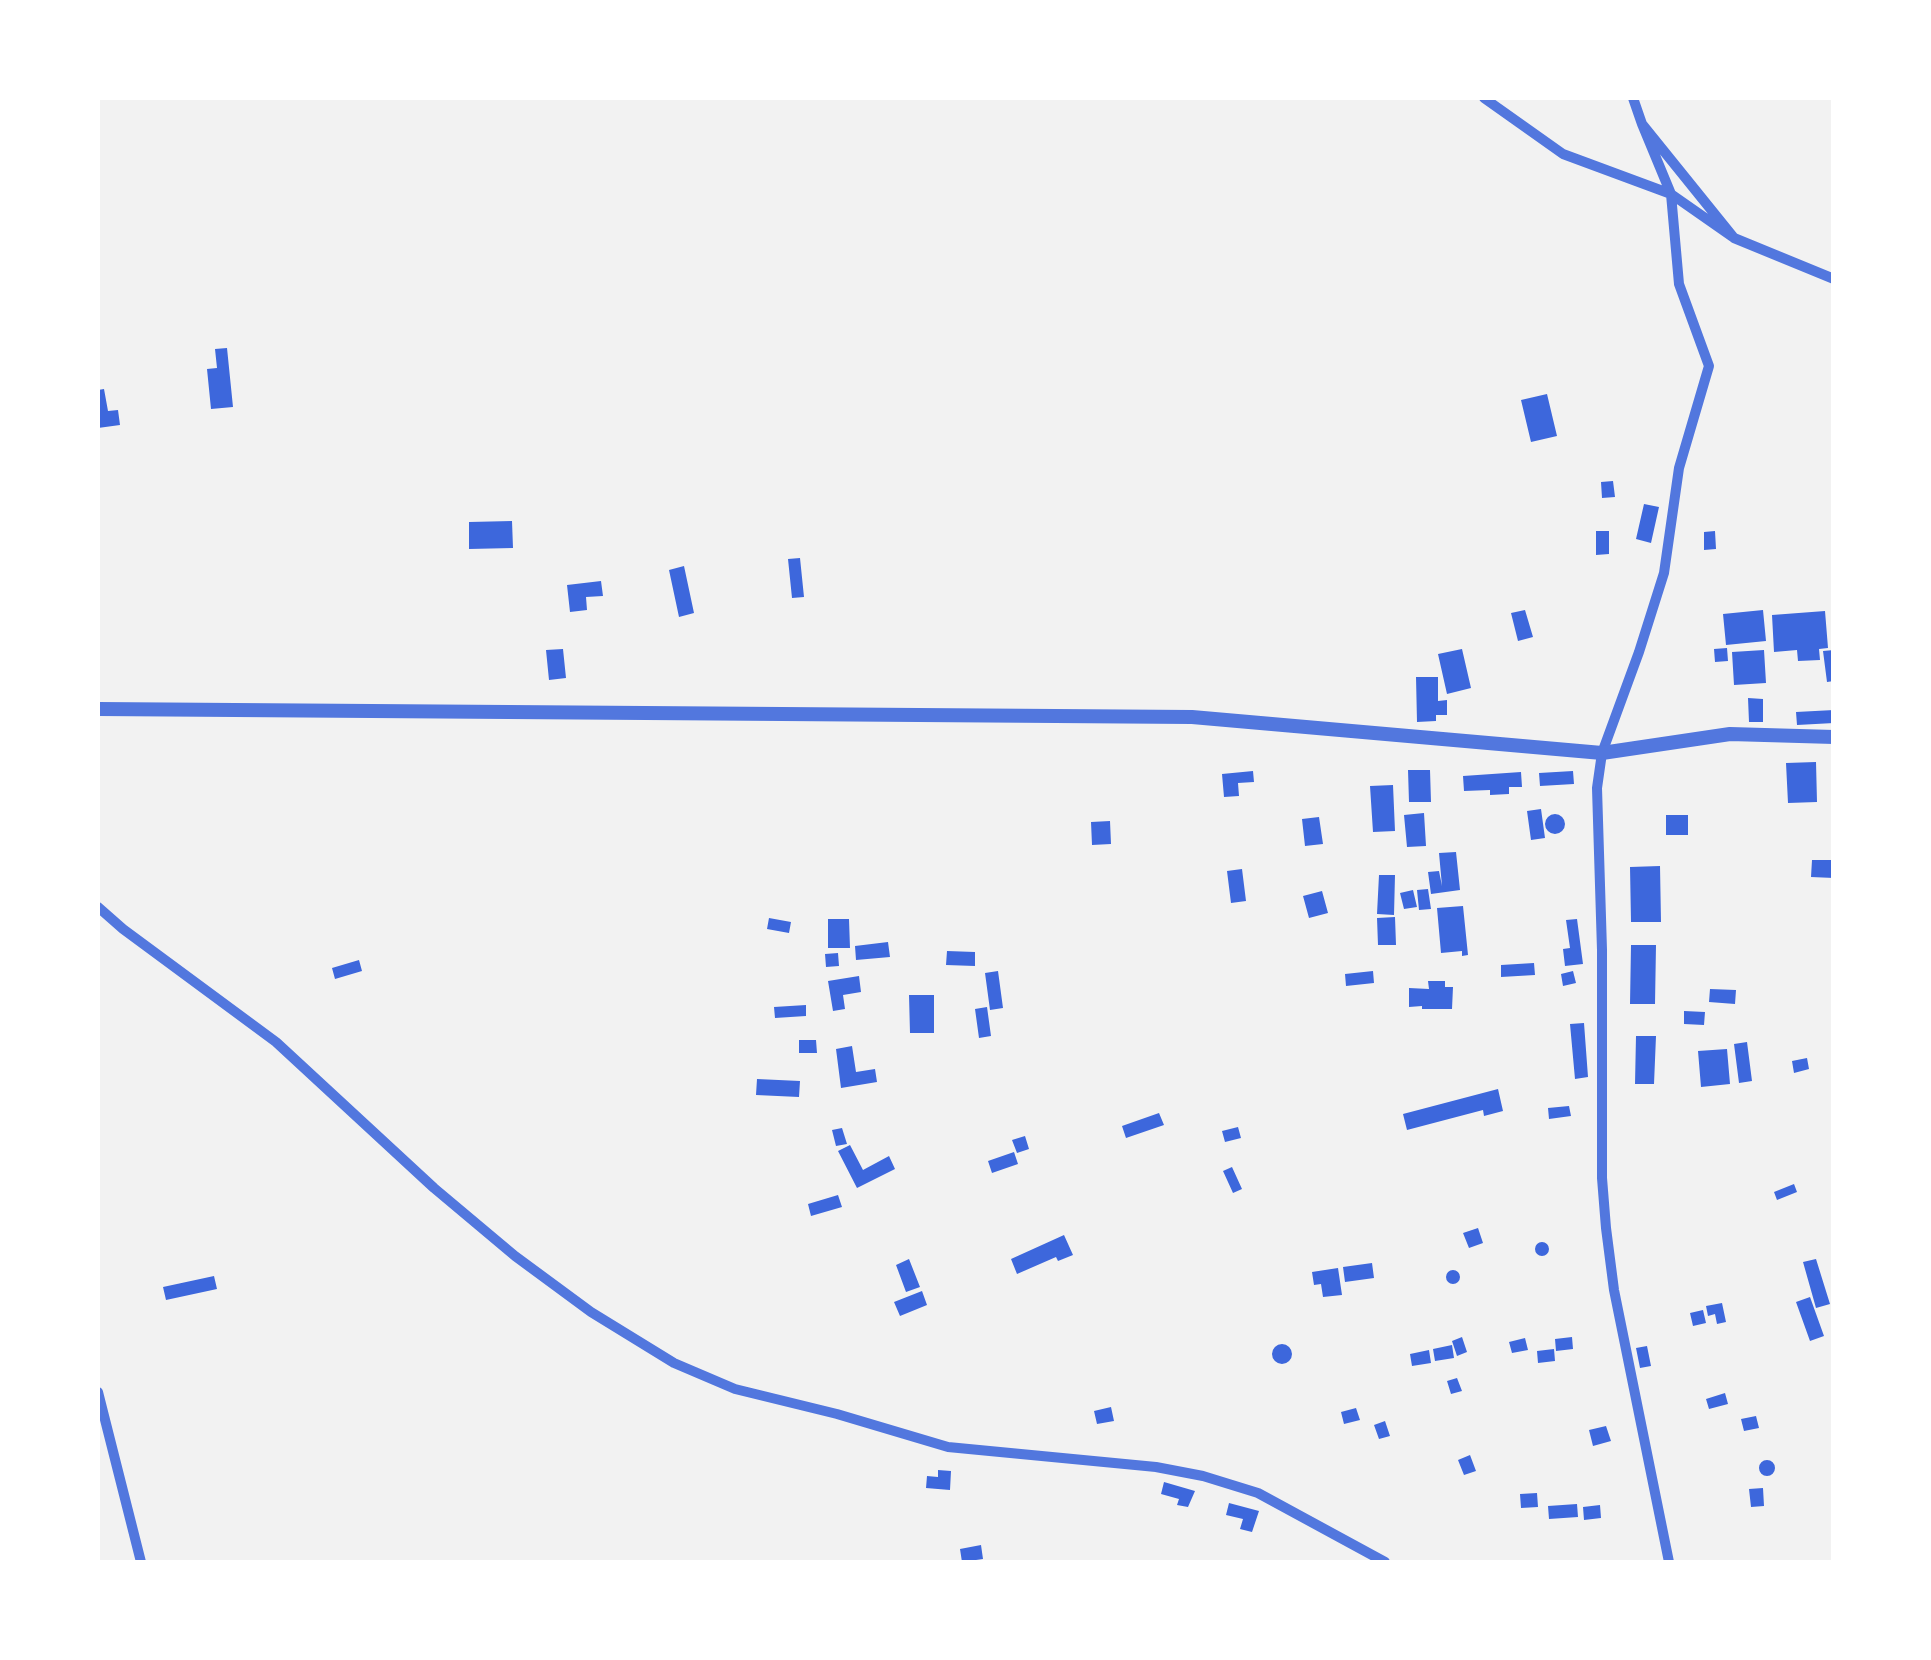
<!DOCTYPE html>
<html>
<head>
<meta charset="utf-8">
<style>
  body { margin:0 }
  #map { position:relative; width:1931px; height:1660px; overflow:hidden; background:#f2f2f2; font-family:"Open Sans",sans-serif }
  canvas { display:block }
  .frame { position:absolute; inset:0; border:100px solid #fff; pointer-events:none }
</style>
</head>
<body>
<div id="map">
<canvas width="1931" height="1660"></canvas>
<div class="frame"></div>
</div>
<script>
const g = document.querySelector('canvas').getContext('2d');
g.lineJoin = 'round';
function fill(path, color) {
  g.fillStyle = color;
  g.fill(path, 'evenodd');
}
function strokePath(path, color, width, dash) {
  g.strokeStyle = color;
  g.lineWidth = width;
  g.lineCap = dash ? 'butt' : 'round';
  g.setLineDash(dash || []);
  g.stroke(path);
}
fill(new Path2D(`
  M 227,348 L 233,407 L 211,409 L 207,369 L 217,368 L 215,349 Z
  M 104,389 L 108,411 L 118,410 L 120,425 L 98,428 L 98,390 Z
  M 1547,394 L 1557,436 L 1531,442 L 1521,400 Z
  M 1613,481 L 1615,497 L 1602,498 L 1601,482 Z
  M 1644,504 L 1659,507 L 1651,543 L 1636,539 Z
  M 512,521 L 513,548 L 469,549 L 469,522 Z
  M 1596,531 L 1609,531 L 1609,554 L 1596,555 Z
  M 1715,531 L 1716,549 L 1704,550 L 1704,532 Z
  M 800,558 L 804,597 L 792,598 L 788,559 Z
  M 684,566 L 694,613 L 679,617 L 669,570 Z
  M 601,581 L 603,596 L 586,597 L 587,610 L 570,612 L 567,585 Z
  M 1525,610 L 1533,637 L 1518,641 L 1511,613 Z
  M 1763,610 L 1766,641 L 1726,645 L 1723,614 Z
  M 1825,611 L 1828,648 L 1819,649 L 1820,660 L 1798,661 L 1797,650 L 1774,652 L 1772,615 Z
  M 1727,648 L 1728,661 L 1715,662 L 1714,649 Z
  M 563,649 L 566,678 L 549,680 L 546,650 Z
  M 1462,649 L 1471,688 L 1447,694 L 1438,654 Z
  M 1764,650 L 1766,683 L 1734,685 L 1732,652 Z
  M 1834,650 L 1834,681 L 1827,682 L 1823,651 Z
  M 1416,677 L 1438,677 L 1438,701 L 1447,700 L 1447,715 L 1436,715 L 1436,721 L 1417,722 Z
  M 1748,698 L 1763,699 L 1763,722 L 1749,722 Z
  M 1834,710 L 1834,723 L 1797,725 L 1796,712 Z
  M 1816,762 L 1817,802 L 1788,803 L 1786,763 Z
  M 1408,770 L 1430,770 L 1431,802 L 1409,802 Z
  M 1253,771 L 1254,782 L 1238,783 L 1239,796 L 1224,797 L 1222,774 Z
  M 1573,771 L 1574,784 L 1540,786 L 1539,773 Z
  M 1521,772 L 1522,787 L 1509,787 L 1509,794 L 1490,795 L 1490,790 L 1464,791 L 1463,776 Z
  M 1393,785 L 1395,831 L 1373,832 L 1370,786 Z
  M 1541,809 L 1545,838 L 1531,840 L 1527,811 Z
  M 1424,813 L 1426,846 L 1407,847 L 1404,815 Z
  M1545 824a10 10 0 1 1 20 0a10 10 0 1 1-20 0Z
  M 1666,815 L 1688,815 L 1688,835 L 1666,835 Z
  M 1319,817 L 1323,844 L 1305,846 L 1302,819 Z
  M 1110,821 L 1111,844 L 1092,845 L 1091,822 Z
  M 1456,852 L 1460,890 L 1431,894 L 1428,872 L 1439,871 L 1442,886 L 1439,853 Z
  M 1812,860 L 1834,860 L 1834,878 L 1811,877 Z
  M 1660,866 L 1661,922 L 1631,922 L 1630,867 Z
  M 1242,869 L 1246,901 L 1231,903 L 1227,871 Z
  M 1379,875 L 1395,875 L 1394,915 L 1377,914 Z
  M 1428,889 L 1431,909 L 1419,910 L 1417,890 Z
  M 1413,890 L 1417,907 L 1404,909 L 1400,893 Z
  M 1322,891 L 1328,913 L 1309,918 L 1303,896 Z
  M 1463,906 L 1468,955 L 1462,956 L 1462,951 L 1441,953 L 1437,908 Z
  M 1395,917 L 1396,945 L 1378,945 L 1377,918 Z
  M 769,918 L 791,922 L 789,933 L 767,929 Z
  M 828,919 L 849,919 L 850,948 L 828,948 Z
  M 1577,919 L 1583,964 L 1565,966 L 1563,949 L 1570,948 L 1566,920 Z
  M 888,942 L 890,957 L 856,960 L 855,946 Z
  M 1631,945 L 1656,945 L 1655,1004 L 1630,1004 Z
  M 947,951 L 975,952 L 975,966 L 946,965 Z
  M 838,953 L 839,966 L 826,967 L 825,954 Z
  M 359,960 L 362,971 L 335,979 L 332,968 Z
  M 1534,963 L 1535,975 L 1501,977 L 1501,965 Z
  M 998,971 L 1003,1008 L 990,1010 L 985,973 Z
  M 1373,971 L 1374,983 L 1346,986 L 1345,974 Z
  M 1573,971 L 1576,983 L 1563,986 L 1561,974 Z
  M 859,976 L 861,992 L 843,995 L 845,1009 L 833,1011 L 828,981 Z
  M 1428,981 L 1445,981 L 1445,987 L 1453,987 L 1452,1009 L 1422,1009 L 1422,1006 L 1409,1007 L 1409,988 L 1429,989 Z
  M 1710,989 L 1736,990 L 1735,1004 L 1709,1002 Z
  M 909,995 L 934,995 L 934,1033 L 910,1033 Z
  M 806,1005 L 806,1016 L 775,1018 L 774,1007 Z
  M 987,1007 L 991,1036 L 979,1038 L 975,1009 Z
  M 1684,1011 L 1705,1012 L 1704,1025 L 1684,1024 Z
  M 1584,1023 L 1588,1077 L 1575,1079 L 1570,1024 Z
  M 1636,1036 L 1656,1036 L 1654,1084 L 1635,1084 Z
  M 799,1040 L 816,1040 L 817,1053 L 799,1053 Z
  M 1747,1042 L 1752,1081 L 1739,1083 L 1734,1044 Z
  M 852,1046 L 856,1072 L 875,1069 L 877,1082 L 841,1088 L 836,1049 Z
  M 1727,1049 L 1730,1084 L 1701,1087 L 1698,1051 Z
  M 1807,1058 L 1809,1069 L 1794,1073 L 1792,1061 Z
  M 757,1079 L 800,1081 L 799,1097 L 756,1095 Z
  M 1498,1089 L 1503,1111 L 1484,1116 L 1483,1110 L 1407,1130 L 1403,1114 Z
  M 1569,1106 L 1571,1116 L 1549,1119 L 1548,1108 Z
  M 1159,1113 L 1164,1125 L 1126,1138 L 1122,1126 Z
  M 1238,1127 L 1241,1138 L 1225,1142 L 1222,1131 Z
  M 842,1128 L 847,1144 L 836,1146 L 832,1130 Z
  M 1025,1136 L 1029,1149 L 1017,1153 L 1012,1140 Z
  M 850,1145 L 863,1170 L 889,1156 L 895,1169 L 857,1188 L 838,1151 Z
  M 1014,1152 L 1018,1164 L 992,1173 L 988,1161 Z
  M 1232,1167 L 1242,1189 L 1233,1193 L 1223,1171 Z
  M 1794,1184 L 1797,1192 L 1777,1200 L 1774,1192 Z
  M 838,1195 L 842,1207 L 811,1216 L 808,1204 Z
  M 1478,1228 L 1483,1243 L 1469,1248 L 1463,1233 Z
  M 1064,1235 L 1073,1255 L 1058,1261 L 1056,1257 L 1017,1274 L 1011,1259 Z
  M1535 1249a7 7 0 1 1 14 0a7 7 0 1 1-14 0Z
  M 909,1259 L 920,1287 L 906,1292 L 896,1265 Z
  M 1816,1259 L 1830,1304 L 1816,1308 L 1803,1262 Z
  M 1372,1263 L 1374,1278 L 1345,1282 L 1343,1267 Z
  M 1338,1268 L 1342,1295 L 1323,1297 L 1321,1284 L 1314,1285 L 1312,1272 Z
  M1446 1277a7 7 0 1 1 14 0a7 7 0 1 1-14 0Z
  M 214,1276 L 217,1289 L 166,1300 L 163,1287 Z
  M 922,1291 L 927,1305 L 900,1316 L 894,1302 Z
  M 1810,1297 L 1824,1336 L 1810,1341 L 1796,1302 Z
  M 1722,1303 L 1726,1322 L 1717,1324 L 1715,1314 L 1708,1316 L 1706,1306 Z
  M 1703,1310 L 1706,1323 L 1693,1326 L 1690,1313 Z
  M 1462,1337 L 1467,1352 L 1457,1356 L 1452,1341 Z
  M 1572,1337 L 1573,1349 L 1556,1351 L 1555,1339 Z
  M 1525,1338 L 1528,1350 L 1512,1353 L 1509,1342 Z
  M1272 1354a10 10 0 1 1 20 0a10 10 0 1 1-20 0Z
  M 1452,1345 L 1454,1358 L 1435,1361 L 1433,1349 Z
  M 1647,1346 L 1651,1366 L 1640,1368 L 1636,1348 Z
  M 1554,1349 L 1555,1361 L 1538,1363 L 1537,1351 Z
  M 1429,1350 L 1431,1363 L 1412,1366 L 1410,1354 Z
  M 1457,1378 L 1462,1391 L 1451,1394 L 1447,1381 Z
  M 1725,1393 L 1728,1404 L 1709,1409 L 1706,1399 Z
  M 1111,1407 L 1114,1421 L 1097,1424 L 1094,1411 Z
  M 1356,1408 L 1360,1420 L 1344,1424 L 1341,1412 Z
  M 1756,1416 L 1759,1428 L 1744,1431 L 1741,1419 Z
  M 1385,1421 L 1390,1436 L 1379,1439 L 1374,1425 Z
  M 1606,1426 L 1611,1441 L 1593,1446 L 1589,1430 Z
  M 1470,1455 L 1476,1471 L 1464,1475 L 1458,1460 Z
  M1759 1468a8 8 0 1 1 16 0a8 8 0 1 1-16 0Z
  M 938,1470 L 951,1471 L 950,1490 L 926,1488 L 927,1476 L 938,1477 Z
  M 1164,1482 L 1195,1491 L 1188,1507 L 1177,1505 L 1179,1499 L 1161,1494 Z
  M 1763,1488 L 1764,1506 L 1751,1507 L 1749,1489 Z
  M 1537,1493 L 1538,1507 L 1521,1508 L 1520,1494 Z
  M 1229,1503 L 1259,1511 L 1252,1532 L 1240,1529 L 1243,1519 L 1226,1515 Z
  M 1577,1504 L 1578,1517 L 1549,1519 L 1548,1506 Z
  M 1600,1505 L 1601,1518 L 1584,1520 L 1583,1507 Z
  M 981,1545 L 983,1559 L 962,1562 L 960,1549 Z`), '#3d67dc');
strokePath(new Path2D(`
  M 1484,98 L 1563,154 L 1671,194 L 1734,238
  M 1633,98 L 1642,124 L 1734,238 L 1834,279
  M 1642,124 L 1671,194 L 1679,284 L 1709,366 L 1679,468 L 1664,573 L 1639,652 L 1602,753 L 1597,788 L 1602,950 L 1602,1178 L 1606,1228 L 1614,1290 L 1669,1562
  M 98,907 L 123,929 L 276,1042 L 434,1188 L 515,1256 L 591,1312 L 674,1363 L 735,1389 L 837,1414 L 948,1447 L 1156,1467 L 1203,1476 L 1258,1493 L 1385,1562
  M 98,1392 L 141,1562`), '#5277de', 10);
strokePath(new Path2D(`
  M 98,709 L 1192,717 L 1602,753 L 1730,734 L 1834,737`), '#5277de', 14);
</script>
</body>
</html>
